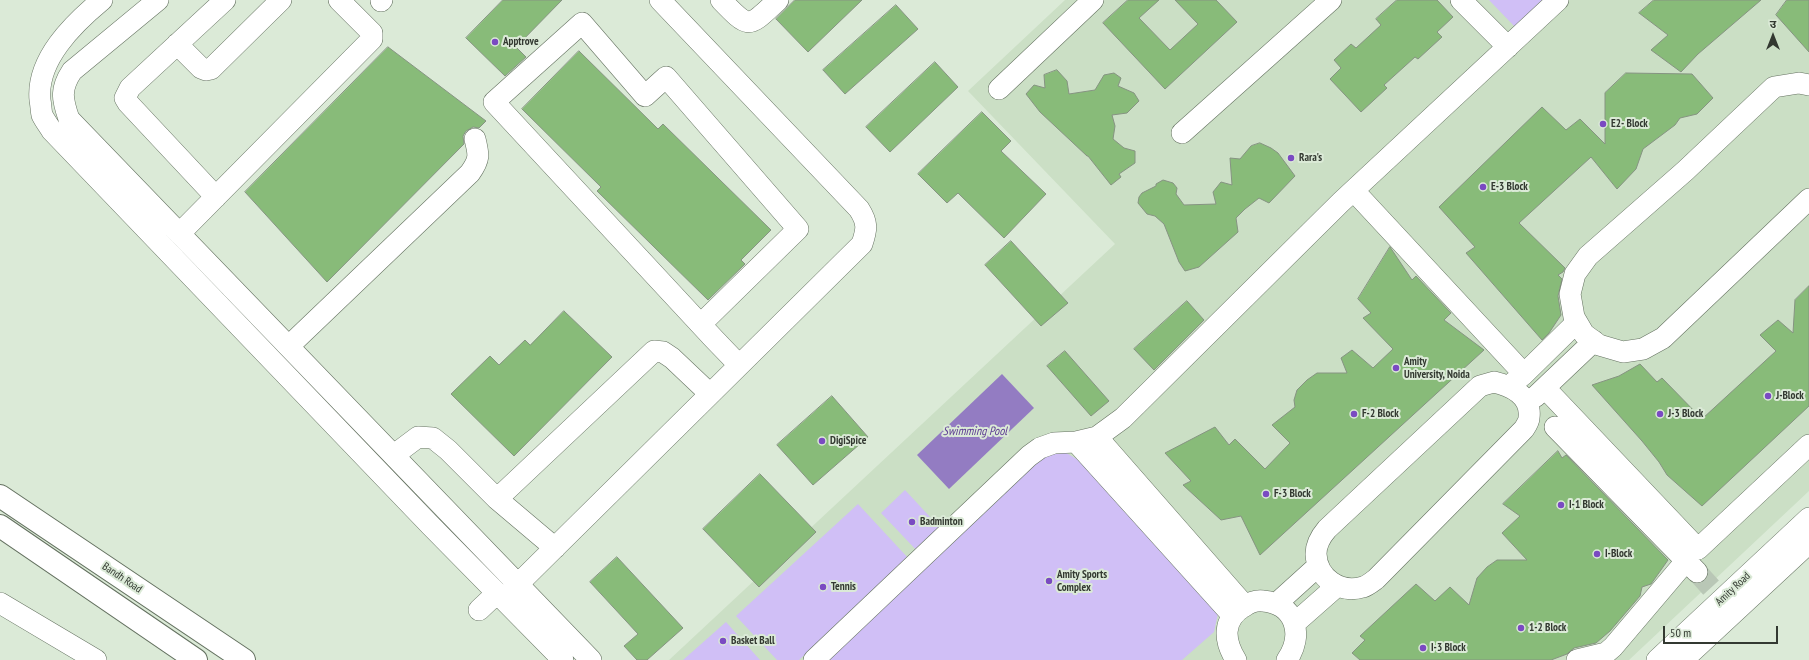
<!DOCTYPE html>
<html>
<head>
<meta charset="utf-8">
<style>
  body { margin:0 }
  #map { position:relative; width:1809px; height:660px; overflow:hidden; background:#dbead7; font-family:"PT Sans Narrow","Noto Sans Devanagari",sans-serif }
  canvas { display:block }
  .north { position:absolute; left:1753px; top:16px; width:40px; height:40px; -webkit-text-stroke:3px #dbead7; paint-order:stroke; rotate:0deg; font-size:11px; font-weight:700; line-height:16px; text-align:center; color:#333931 }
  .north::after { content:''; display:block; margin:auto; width:14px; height:18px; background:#333931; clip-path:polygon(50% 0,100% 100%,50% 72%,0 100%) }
  .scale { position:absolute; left:1663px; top:626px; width:115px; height:18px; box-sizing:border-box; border:2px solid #333931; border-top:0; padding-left:5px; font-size:12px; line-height:14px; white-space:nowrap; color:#333931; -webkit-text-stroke:3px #dbead7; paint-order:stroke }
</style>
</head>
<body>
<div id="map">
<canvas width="1809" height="660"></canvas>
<div class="north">उ</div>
<div class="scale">50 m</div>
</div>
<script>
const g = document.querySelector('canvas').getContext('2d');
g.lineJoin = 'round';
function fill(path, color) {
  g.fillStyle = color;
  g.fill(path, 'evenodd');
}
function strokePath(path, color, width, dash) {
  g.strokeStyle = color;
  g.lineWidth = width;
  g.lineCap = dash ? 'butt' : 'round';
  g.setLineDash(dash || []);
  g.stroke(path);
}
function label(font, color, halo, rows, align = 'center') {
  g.font = font + ' "PT Sans Narrow",sans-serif';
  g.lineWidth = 4;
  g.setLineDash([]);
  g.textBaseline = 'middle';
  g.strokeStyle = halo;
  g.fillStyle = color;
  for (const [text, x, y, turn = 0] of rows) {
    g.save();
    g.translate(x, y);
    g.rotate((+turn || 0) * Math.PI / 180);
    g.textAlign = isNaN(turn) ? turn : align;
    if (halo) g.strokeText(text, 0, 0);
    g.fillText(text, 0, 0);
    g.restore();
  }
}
fill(new Path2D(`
  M 1065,0 L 1809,0 L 1809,491 L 1629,660 L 669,660 L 1115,244 L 968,91 Z`), '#cbdfc5');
fill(new Path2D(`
  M 1489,0 L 1544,0 L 1515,27 Z
  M 1063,451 L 1085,464 L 1122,509 L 1167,554 L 1219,609 L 1214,632 L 1182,660 L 820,660 L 1034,458 Z
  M 905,490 L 944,532 L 920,554 L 881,513 Z
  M 858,504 L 909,559 L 799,660 L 777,660 L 736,616 Z
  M 726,622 L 760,660 L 683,660 Z`), '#d0bff6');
fill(new Path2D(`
  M 1002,374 L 1034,408 L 949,489 L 917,455 Z`), '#937cc2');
const building = new Path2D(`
  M 503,0 L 562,0 L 516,47 L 526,57 L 505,76 L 466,38 Z
  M 795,0 L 862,0 L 808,52 L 776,19 Z
  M 1128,0 L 1159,0 L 1139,18 L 1170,50 L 1198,24 L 1175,0 L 1216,0 L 1237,22 L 1165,89 L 1103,23 Z
  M 1397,0 L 1437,0 L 1453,17 L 1437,32 L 1442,37 L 1418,59 L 1415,57 L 1384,85 L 1387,88 L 1361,112 L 1330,79 L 1341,68 L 1334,60 L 1351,44 L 1356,48 L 1381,25 L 1376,19 Z
  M 1654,0 L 1761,0 L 1698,54 L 1681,72 L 1651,50 L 1668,35 L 1639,13 Z
  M 1787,0 L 1809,0 L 1809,52 L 1776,15 Z
  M 896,5 L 918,29 L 845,94 L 823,70 Z
  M 388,47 L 486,121 L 479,128 L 473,127 L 466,131 L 463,136 L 464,144 L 327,282 L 245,192 Z
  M 579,51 L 658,129 L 663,124 L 771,230 L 741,260 L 745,264 L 708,300 L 597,191 L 601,187 L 522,109 Z
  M 935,62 L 958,87 L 890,152 L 866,127 Z
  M 1057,70 L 1067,81 L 1069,94 L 1095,90 L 1104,75 L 1114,73 L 1121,78 L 1118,86 L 1134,93 L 1139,101 L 1127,113 L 1112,115 L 1115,126 L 1113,139 L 1124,148 L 1135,151 L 1135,163 L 1119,174 L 1121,177 L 1111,185 L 1088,156 L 1087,156 L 1040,112 L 1026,94 L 1034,85 L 1045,88 L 1044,75 Z
  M 1626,73 L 1692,74 L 1713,98 L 1697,114 L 1680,118 L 1675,125 L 1643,149 L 1636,169 L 1617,189 L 1591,157 L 1519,223 L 1565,268 L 1563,272 L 1558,275 L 1562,279 L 1558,296 L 1561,315 L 1549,333 L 1542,340 L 1466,253 L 1475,247 L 1439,207 L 1542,107 L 1566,130 L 1580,119 L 1605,144 L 1605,93 Z
  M 982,112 L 1011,141 L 1001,151 L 1046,194 L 1004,238 L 958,193 L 947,203 L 918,174 Z
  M 1260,143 L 1271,148 L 1278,153 L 1295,176 L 1269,203 L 1259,198 L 1245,209 L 1236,218 L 1238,232 L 1199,267 L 1185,271 L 1179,262 L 1164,224 L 1155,216 L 1147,214 L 1138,203 L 1139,197 L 1142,193 L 1156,186 L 1156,184 L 1163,180 L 1173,183 L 1177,188 L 1176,194 L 1184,205 L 1216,204 L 1213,192 L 1221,182 L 1232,185 L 1230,158 L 1240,159 L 1251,146 Z
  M 1011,241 L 1068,303 L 1041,326 L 985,265 Z
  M 1390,247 L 1412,280 L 1416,276 L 1451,313 L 1444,320 L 1484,350 L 1260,555 L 1241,516 L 1221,520 L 1183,485 L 1191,481 L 1165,453 L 1215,427 L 1229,445 L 1235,439 L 1265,469 L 1290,443 L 1272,425 L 1295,407 L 1294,400 L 1297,390 L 1307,380 L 1317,373 L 1347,373 L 1341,358 L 1352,350 L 1373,368 L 1393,349 L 1363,318 L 1371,313 L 1358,299 Z
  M 1809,286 L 1809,406 L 1702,506 L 1667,475 L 1659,462 L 1642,441 L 1592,385 L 1619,376 L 1640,364 L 1657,382 L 1662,378 L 1702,419 L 1776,351 L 1760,335 L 1778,320 L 1793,333 L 1795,300 Z
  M 1187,301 L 1204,320 L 1154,370 L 1134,349 Z
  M 564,311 L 612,357 L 514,456 L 451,394 L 490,356 L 499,365 L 525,340 L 530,345 Z
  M 1065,351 L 1109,401 L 1091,416 L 1047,366 Z
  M 832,396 L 868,437 L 813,485 L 777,445 Z
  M 1558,451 L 1562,458 L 1566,455 L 1668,560 L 1651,584 L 1642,587 L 1640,596 L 1610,631 L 1596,643 L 1574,648 L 1567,654 L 1551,660 L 1360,660 L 1352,653 L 1365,640 L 1360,636 L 1416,584 L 1435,601 L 1450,587 L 1469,605 L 1477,578 L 1487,567 L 1497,560 L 1527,560 L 1502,533 L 1520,516 L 1503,504 Z
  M 760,474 L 816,532 L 759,587 L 703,529 Z
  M 617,557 L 683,628 L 647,660 L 637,660 L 624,646 L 638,634 L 590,582 Z`);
fill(building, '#88bb79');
strokePath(building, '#869482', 1);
strokePath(new Path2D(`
  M 1697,572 L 1715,592`), '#b9c7b6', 21, [21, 10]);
const minor = new Path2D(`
  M 102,0 C 73,24 36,60 40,100 C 41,105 41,111 42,115 C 45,121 49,126 52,131 L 431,526 L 563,660
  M 158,0 L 72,71 C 60,89 62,99 69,119 L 591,660
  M 721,0 C 750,30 748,28 778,0
  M 1461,0 L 1508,47
  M 381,1 L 382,0
  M 177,44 L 201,68 L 206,70 L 211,69 L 281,0
  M 1809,85 L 1799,83 L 1774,87 L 1685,171 L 1588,256 L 1575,274 L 1570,294 L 1574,317 L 1584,334 L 1599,345 L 1623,352 L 1643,349 L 1663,338 L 1809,199
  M 999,89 L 1093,0
  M 1182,133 L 1331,0
  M 1354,191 L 1524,374
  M 216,197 L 128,103 L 125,98 L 130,88 L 225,0
  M 180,233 L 372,39 L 372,33 L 339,0
  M 701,324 L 798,229 L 666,77 L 645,96 L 582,23 L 494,102 L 714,339 L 739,365
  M 289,346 L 470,173 C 480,159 479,155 475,139
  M 1494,382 C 1511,386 1532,396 1529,418 C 1529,421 1526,426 1524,429 L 1376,579 C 1372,582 1367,586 1363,587 C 1340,594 1317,578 1316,554 C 1316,544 1321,536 1327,529 L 1480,386 Z
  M 1513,383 L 1524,374 L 1577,322
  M 1545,388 L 1698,549 L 1809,445
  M 1535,397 L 1594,341
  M 1555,427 L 1697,572
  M 1097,437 L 1245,606
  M 1076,442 L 1233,616
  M 394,455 L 418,437 L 433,438 L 448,450 L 497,499 L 654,351 L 663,352 L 672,358 L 710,394
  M 497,499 L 555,548
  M 509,593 L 862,244 C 867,229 868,223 859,209 L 660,0
  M 0,603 L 96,660
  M 1276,604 L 1318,566
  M 479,610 L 497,593
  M 1295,623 L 1337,586
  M 814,660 L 1029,456 L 1040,448 L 1054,443 L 1076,442 L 1097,437 L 1123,418 L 1341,202 L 1558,0
  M 1236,660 C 1224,641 1222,620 1243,607 C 1249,603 1256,600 1263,601 C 1296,604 1304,635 1287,660
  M 1577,660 L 1606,653 L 1613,647 L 1686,561
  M 1657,660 L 1809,518
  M 1683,660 L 1809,543`);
const major = new Path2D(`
  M 0,496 L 244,660
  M 0,526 L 196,660`);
strokePath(minor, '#657261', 22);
strokePath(major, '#657261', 24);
strokePath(minor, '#fff', 21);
strokePath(major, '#fff', 22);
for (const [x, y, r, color] of [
  [495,42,4,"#7a4ac2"],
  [1603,124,4,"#7a4ac2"],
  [1291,158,4,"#7a4ac2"],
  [1483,187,4,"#7a4ac2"],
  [1396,368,4,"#7a4ac2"],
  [1768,396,4,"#7a4ac2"],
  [1354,414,4,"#7a4ac2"],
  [1660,414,4,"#7a4ac2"],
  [822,441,4,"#7a4ac2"],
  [1266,494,4,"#7a4ac2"],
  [1561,505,4,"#7a4ac2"],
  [912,522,4,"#7a4ac2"],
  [1597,554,4,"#7a4ac2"],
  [1049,581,4,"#7a4ac2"],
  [823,587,4,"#7a4ac2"],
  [1521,628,4,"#7a4ac2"],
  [723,641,4,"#7a4ac2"],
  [1423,648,4,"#7a4ac2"]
]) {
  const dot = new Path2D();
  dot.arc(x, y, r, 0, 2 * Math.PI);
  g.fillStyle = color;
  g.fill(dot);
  strokePath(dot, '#dbead7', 1.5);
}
label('bold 11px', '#333931', '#dbead7', [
  ["Apptrove",503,42],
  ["E2- Block",1611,124],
  ["Rara's",1299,158],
  ["E-3 Block",1491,187],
  ["Amity",1404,362],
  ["University, Noida",1404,375],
  ["J-Block",1776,396],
  ["F-2 Block",1362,414],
  ["J-3 Block",1668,414],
  ["DigiSpice",830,441],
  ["F-3 Block",1274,494],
  ["I-1 Block",1569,505],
  ["Badminton",920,522],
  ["I-Block",1605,554],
  ["Amity Sports",1057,575],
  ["Complex",1057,588],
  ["Tennis",831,587],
  ["1-2 Block",1529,628],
  ["Basket Ball",731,641],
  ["I-3 Block",1431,648]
], 'left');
label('11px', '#333931', '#dbead7', [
  ["Bandh Road",122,578,34],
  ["Amity Road",1733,589,-43]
]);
label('italic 12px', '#5d3c92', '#dbead7', [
  ["Swimming Pool",975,432]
]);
</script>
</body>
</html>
